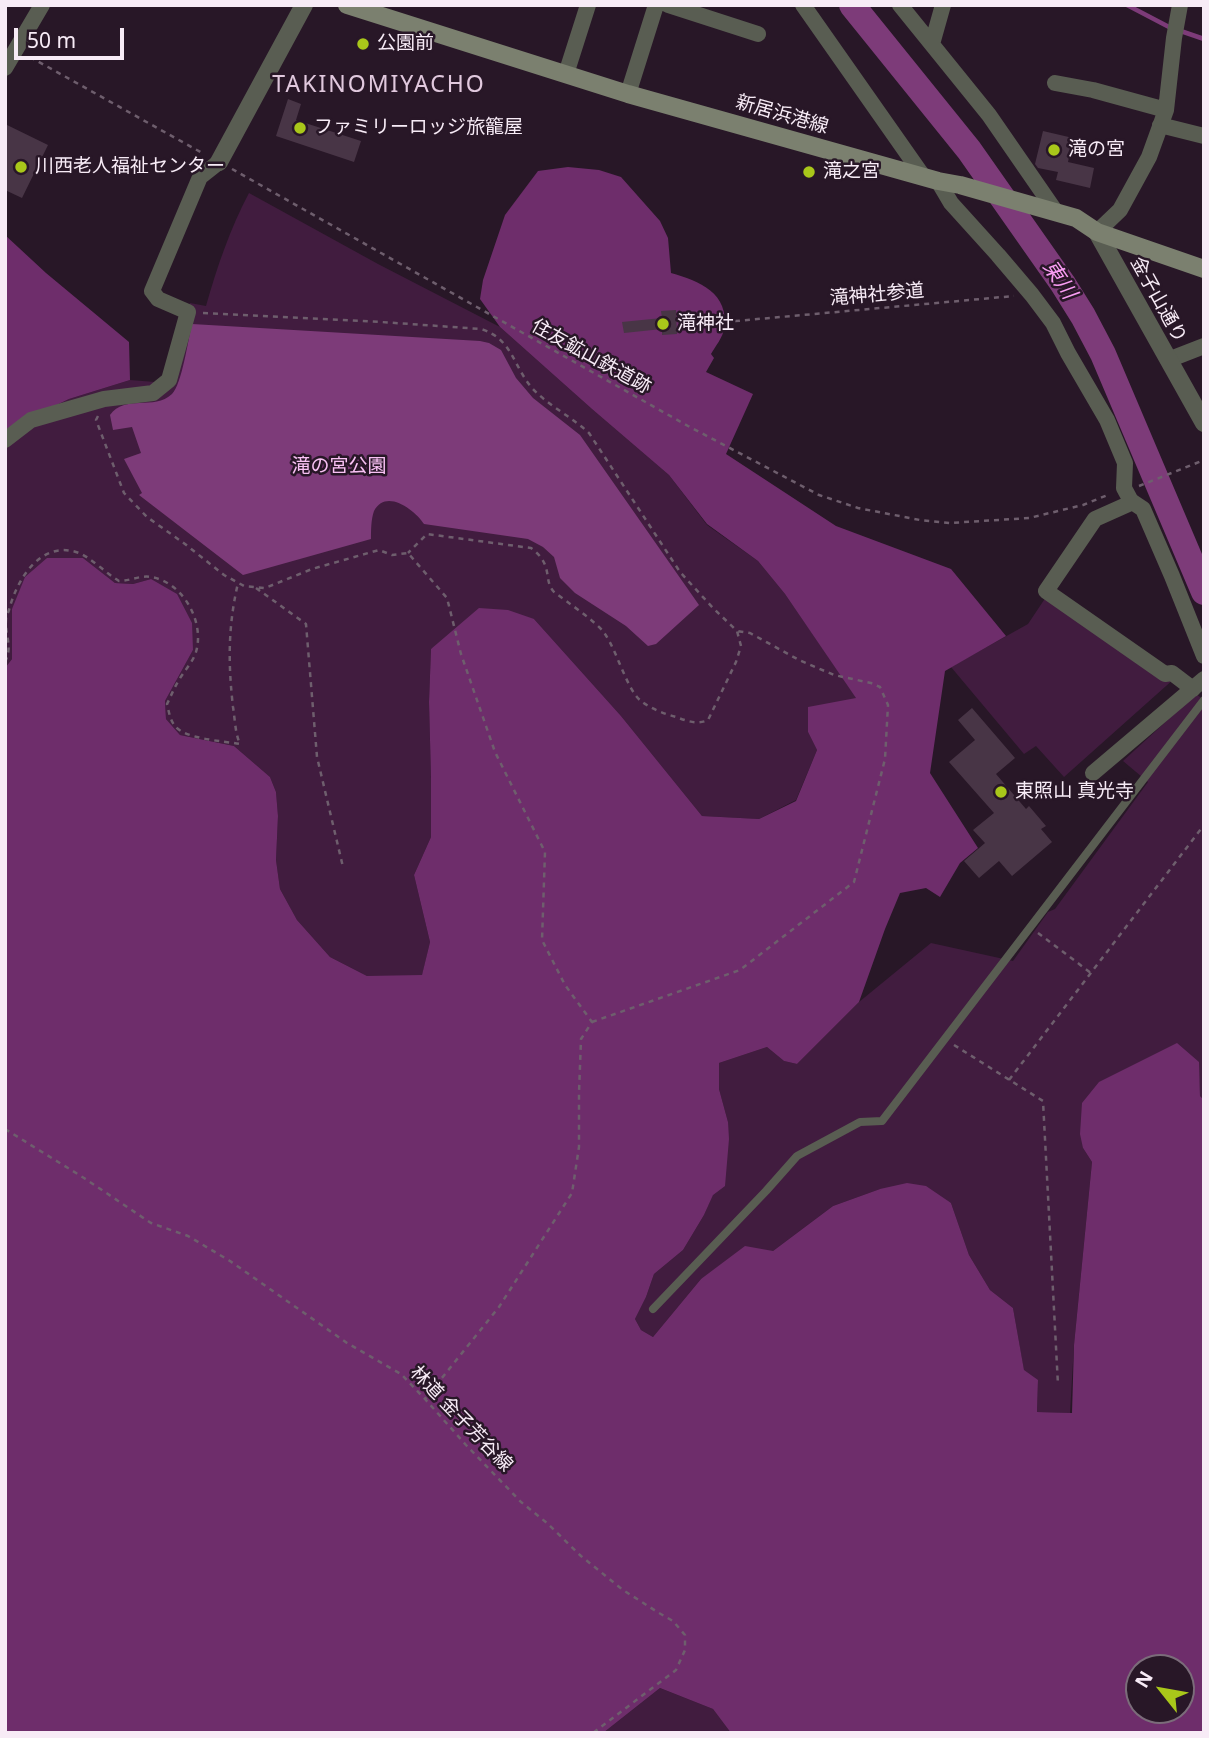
<!DOCTYPE html>
<html>
<head>
<meta charset="utf-8">
<style>
  body { margin:0 }
  #map { position:relative; width:1209px; height:1738px; overflow:hidden; background:#281727; font-family:"Noto Sans",sans-serif }
  canvas { display:block }
  .frame { position:absolute; inset:0; border:7px solid #f7ebf6; pointer-events:none }
  .north { position:absolute; left:1125px; top:1654px; width:70px; height:70px; box-sizing:border-box; background:#281727; border:2px solid #7b6c7a; border-radius:50%; rotate:301deg; font-size:19px; font-weight:700; line-height:28px; text-align:center; color:#f7ebf6 }
  .north::after { content:''; display:block; margin:auto; width:24px; height:32px; background:#a9c71a; clip-path:polygon(50% 0,100% 100%,50% 72%,0 100%) }
  .scale { position:absolute; left:14px; top:28px; width:110px; height:32px; box-sizing:border-box; border:4px solid #f7ebf6; border-top:0; padding-left:9px; font-size:21px; line-height:24px; white-space:nowrap; color:#f7ebf6; -webkit-text-stroke:5px #281727; paint-order:stroke }
</style>
</head>
<body>
<div id="map">
<canvas width="1209" height="1738"></canvas>
<div class="frame"></div>
<div class="north">N</div>
<div class="scale">50 m</div>
</div>
<script>
const g = document.querySelector('canvas').getContext('2d');
g.lineJoin = 'round';
function fill(path, color) {
  g.fillStyle = color;
  g.fill(path, 'evenodd');
}
function strokePath(path, color, width, dash) {
  g.strokeStyle = color;
  g.lineWidth = width;
  g.lineCap = dash ? 'butt' : 'round';
  g.setLineDash(dash || []);
  g.stroke(path);
}
function label(font, color, halo, rows, align = 'center') {
  g.font = font + ' "Noto Sans","Noto Sans JP",sans-serif';
  g.lineWidth = 5;
  g.setLineDash([]);
  g.textBaseline = 'middle';
  g.strokeStyle = halo;
  g.fillStyle = color;
  for (const [text, x, y, turn = 0] of rows) {
    g.save();
    g.translate(x, y);
    g.rotate((+turn || 0) * Math.PI / 180);
    g.textAlign = isNaN(turn) ? turn : align;
    if (halo) g.strokeText(text, 0, 0);
    g.fillText(text, 0, 0);
    g.restore();
  }
}
fill(new Path2D(`
  M 249,193 L 378,264 L 500,327 L 592,409 L 669,475 L 707,525 L 758,561 L 785,594 L 857,698 L 808,732 L 817,750 L 796,800 L 759,819 L 702,816 L 621,716 L 534,619 L 431,649 L 429,702 L 431,778 L 431,837 L 414,875 L 430,942 L 422,976 L 367,976 L 330,957 L 297,920 L 280,889 L 276,860 L 278,816 L 276,792 L 270,777 L 234,746 L 180,735 L 166,719 L 165,701 L 193,650 L 151,579 L 133,584 L 115,583 L 83,558 L 12,609 L 12,659 L 5,668 L 5,430 L 69,399 L 130,380 L 155,382 L 164,374 L 177,327 L 190,303 L 206,306 C 217,267 230,229 249,193 Z
  M 1046,597 L 1175,678 L 1064,777 L 1036,746 L 1024,754 L 951,667 L 1028,624 Z
  M 1196,694 L 1204,700 L 1204,1100 L 1200,1096 L 1198,1062 L 1083,1148 L 1092,1162 L 1074,1345 L 1070,1413 L 1037,1412 L 1038,1381 L 1024,1371 L 1013,1308 L 990,1290 L 969,1255 L 951,1203 L 880,1189 L 833,1206 L 773,1251 L 701,1279 L 653,1337 L 641,1330 L 635,1319 L 646,1297 L 654,1274 L 683,1250 L 704,1215 L 713,1194 L 728,1122 L 719,1089 L 719,1063 L 767,1047 L 784,1061 L 797,1064 L 859,1002 L 931,943 L 1013,961 L 1048,912 L 1055,909 L 1148,782 L 1123,761 Z
  M 660,1688 L 713,1709 L 731,1733 L 603,1733 Z`), '#411c3f');
fill(new Path2D(`
  M 568,167 L 599,170 L 621,177 L 660,221 L 668,238 L 671,273 C 699,281 730,293 724,329 C 723,337 715,347 711,354 L 714,358 L 706,372 L 753,394 L 726,454 L 836,526 L 951,569 L 1006,636 L 945,671 L 930,773 L 978,848 L 960,863 L 940,897 L 926,888 L 900,893 L 885,929 L 859,1002 L 797,1064 L 784,1061 L 767,1047 L 719,1063 L 719,1089 L 728,1122 L 729,1139 L 725,1186 L 713,1195 L 704,1215 L 683,1250 L 654,1274 L 646,1297 L 635,1319 L 641,1330 L 653,1337 L 701,1279 L 745,1246 L 773,1251 L 833,1206 L 880,1189 L 907,1183 L 926,1186 L 951,1203 L 969,1255 L 990,1290 L 1013,1308 L 1024,1370 L 1038,1380 L 1037,1412 L 1072,1413 L 1074,1345 L 1092,1162 L 1083,1148 L 1080,1134 L 1082,1103 L 1099,1082 L 1177,1043 L 1199,1062 L 1200,1096 L 1204,1100 L 1204,1733 L 731,1733 L 713,1709 L 660,1688 L 603,1733 L 5,1733 L 5,668 L 12,659 L 12,609 L 25,577 L 47,558 L 83,558 L 115,583 L 133,584 L 151,579 L 177,594 L 192,623 L 193,650 L 165,701 L 166,719 L 180,735 L 234,746 L 270,777 L 276,792 L 278,816 L 276,860 L 280,889 L 297,920 L 330,957 L 367,976 L 422,975 L 430,942 L 414,875 L 431,837 L 431,778 L 429,702 L 431,649 L 479,608 L 508,610 L 534,619 L 621,716 L 702,816 L 759,819 L 796,801 L 817,750 L 808,732 L 808,707 L 856,698 L 785,594 L 758,561 L 707,524 L 669,475 L 592,409 L 500,327 L 480,299 L 483,280 L 505,215 L 538,171 ZM 1139,1668 L 1181,1668 L 1181,1710 L 1139,1710 Z
  M 5,235 L 46,273 L 129,342 L 130,380 L 69,399 L 5,430 Z`), '#6e2d6b');
fill(new Path2D(`
  M 192,324 L 480,341 L 489,343 L 501,350 L 516,378 L 533,398 L 580,435 L 699,605 L 656,644 L 648,646 L 626,626 L 575,593 L 560,578 L 554,557 L 543,547 L 528,539 L 424,524 C 415,510 386,488 374,511 C 371,519 371,531 371,539 L 243,575 L 139,495 L 142,493 L 124,459 L 141,453 L 132,427 L 113,430 L 110,415 C 125,394 154,411 172,394 C 182,384 188,340 192,324 Z`), '#7d3b79');
strokePath(new Path2D(`
  M 1127,5 L 1169,27 L 1204,39`), '#7d3b79', 4.5);
strokePath(new Path2D(`
  M 852,5 L 969,150 L 1063,284 L 1083,316 L 1103,354 L 1204,592`), '#7d3b79', 26);
fill(new Path2D(`
  M 288,99 L 301,104 L 296,120 L 361,141 L 354,162 L 276,136 Z
  M 5,124 L 48,145 L 22,198 L 5,190 Z
  M 1043,131 L 1073,138 L 1068,162 L 1094,168 L 1090,188 L 1056,180 L 1058,172 L 1038,168 L 1035,164 Z
  M 676,310 L 677,334 L 662,335 L 662,329 L 624,333 L 622,322 L 662,318 L 661,311 Z
  M 972,708 L 1015,758 L 996,774 L 1026,809 L 1029,806 L 1046,826 L 1041,829 L 1052,842 L 1012,876 L 999,861 L 979,878 L 964,861 L 985,843 L 973,830 L 994,813 L 949,762 L 975,740 L 958,720 Z`), '#483546');
strokePath(new Path2D(`
  M 30,57 L 204,154
  M 232,169 L 688,426 L 819,495 L 858,508 L 920,520 L 950,523 L 1029,518 L 1083,505 L 1110,494
  M 203,313 L 381,322 L 481,329 C 513,339 513,367 533,389 C 549,406 572,417 589,433 L 680,572 L 713,608 L 737,631 L 741,646 L 736,662 L 708,720 C 697,725 687,721 676,717 C 665,714 651,709 641,701 C 627,690 617,651 605,634 C 597,622 567,602 554,592 C 547,584 549,578 546,568 C 544,560 538,553 531,548 L 427,534 L 408,553
  M 725,322 L 1014,296
  M 98,416 L 96,420 L 124,493 L 147,517 L 185,544 L 224,575 L 244,586 L 265,588 L 312,569 L 379,550 L 392,555 L 408,553 L 447,598 L 461,654 L 495,752 L 545,852 L 542,940 L 565,985 L 592,1022 L 581,1039 L 579,1093 L 579,1147 L 572,1193 L 499,1307 L 425,1399
  M 1139,486 L 1204,460
  M 256,588 L 306,624 L 317,757 L 343,867
  M 5,662 C 13,647 5,635 6,620 C 6,616 8,613 9,610 C 17,579 41,539 79,553 C 90,557 107,574 119,581 C 130,581 140,575 151,577 C 183,582 205,622 196,652 C 193,662 184,671 179,680 C 174,688 171,696 167,704 C 169,712 170,720 175,726 C 185,739 223,741 240,744 C 235,733 235,719 233,707 C 228,663 228,626 238,583
  M 1038,933 L 1091,973
  M 592,1022 L 740,970 L 854,882 L 885,759 L 888,705 L 880,687 L 871,683 L 834,675 L 799,660 L 750,633 L 737,631
  M 954,1045 L 1043,1101 L 1058,1385
  M 1009,1080 L 1204,825
  M 5,1129 L 84,1178 L 151,1223 L 188,1236 L 230,1261 L 347,1343 L 401,1374 L 425,1399 L 466,1445 L 521,1502 L 547,1523 L 581,1556 L 623,1590 L 659,1613 L 673,1621 L 685,1635 L 685,1650 L 676,1670 L 593,1733`), '#6e5e6d', 2.5, [5, 5]);
strokePath(new Path2D(`
  M 653,1309 L 766,1191 L 797,1156 L 860,1122 L 882,1121 L 1204,700`), '#595d52', 8);
strokePath(new Path2D(`
  M 668,5 L 758,34
  M 803,5 L 923,176
  M 900,5 L 989,115 L 1056,212
  M 932,44 L 943,5
  M 5,68 L 42,5
  M 566,74 L 588,5
  M 1055,83 L 1093,90 L 1166,110
  M 628,94 L 656,5
  M 1160,125 L 1204,136
  M 938,181 L 951,203 L 998,255 L 1032,295 L 1053,323 L 1068,353 L 1107,420 L 1125,463 L 1124,488 L 1131,501 L 1143,509 L 1172,576 L 1204,656
  M 1097,232 L 1120,210 L 1149,157 L 1166,110 L 1174,38 L 1180,5
  M 1168,360 L 1204,346
  M 5,440 L 31,420 L 104,399 L 153,393 L 169,380 L 188,312 L 158,299 L 152,291 L 200,177 L 219,162
  M 1133,502 L 1095,519 L 1046,591 L 1165,674 L 1172,673 L 1193,689
  M 1093,773 L 1204,679`), '#595d52', 16);
strokePath(new Path2D(`
  M 219,162 L 304,5
  M 1097,232 L 1204,423`), '#595d52', 18);
strokePath(new Path2D(`
  M 347,5 L 628,94 L 938,181 L 960,185 L 1076,218 L 1097,232 L 1204,269`), '#7b806f', 18);
for (const [x, y, r, color] of [
  [363,44,7,"#a9c71a"],
  [300,128,7,"#a9c71a"],
  [1054,150,7,"#a9c71a"],
  [21,167,7,"#a9c71a"],
  [809,172,7,"#a9c71a"],
  [663,324,7,"#a9c71a"],
  [1001,792,7,"#a9c71a"]
]) {
  const dot = new Path2D();
  dot.arc(x, y, r, 0, 2 * Math.PI);
  g.fillStyle = color;
  g.fill(dot);
  strokePath(dot, '#281727', 2.5);
}
label('19px', '#f7ebf6', '#281727', [
  ["公園前",377,44],
  ["ファミリーロッジ旅籠屋",314,128],
  ["滝の宮",1068,150],
  ["川西老人福祉センター",35,167],
  ["滝之宮",823,172],
  ["滝神社",677,324],
  ["東照山 真光寺",1015,792]
], 'left');
label('19px', '#f7ebf6', '#281727', [
  ["新居浜港線",782,115,16],
  ["滝神社参道",877,295,-5],
  ["金子山通り",1158,300,61],
  ["住友鉱山鉄道跡",591,357,29],
  ["林道 金子芳谷線",461,1419,46]
]);
label('19px', '#f9c1f4', '#281727', [
  ["滝の宮公園",339,467]
]);
label('italic 21px', '#f99df3', '#281727', [
  ["東川",1059,280,56]
]);
g.letterSpacing = '2px';
label('23px', '#e1c9de', '#281727', [
  ["TAKINOMIYACHO",379,85]
]);
g.letterSpacing = '0px';
</script>
</body>
</html>
